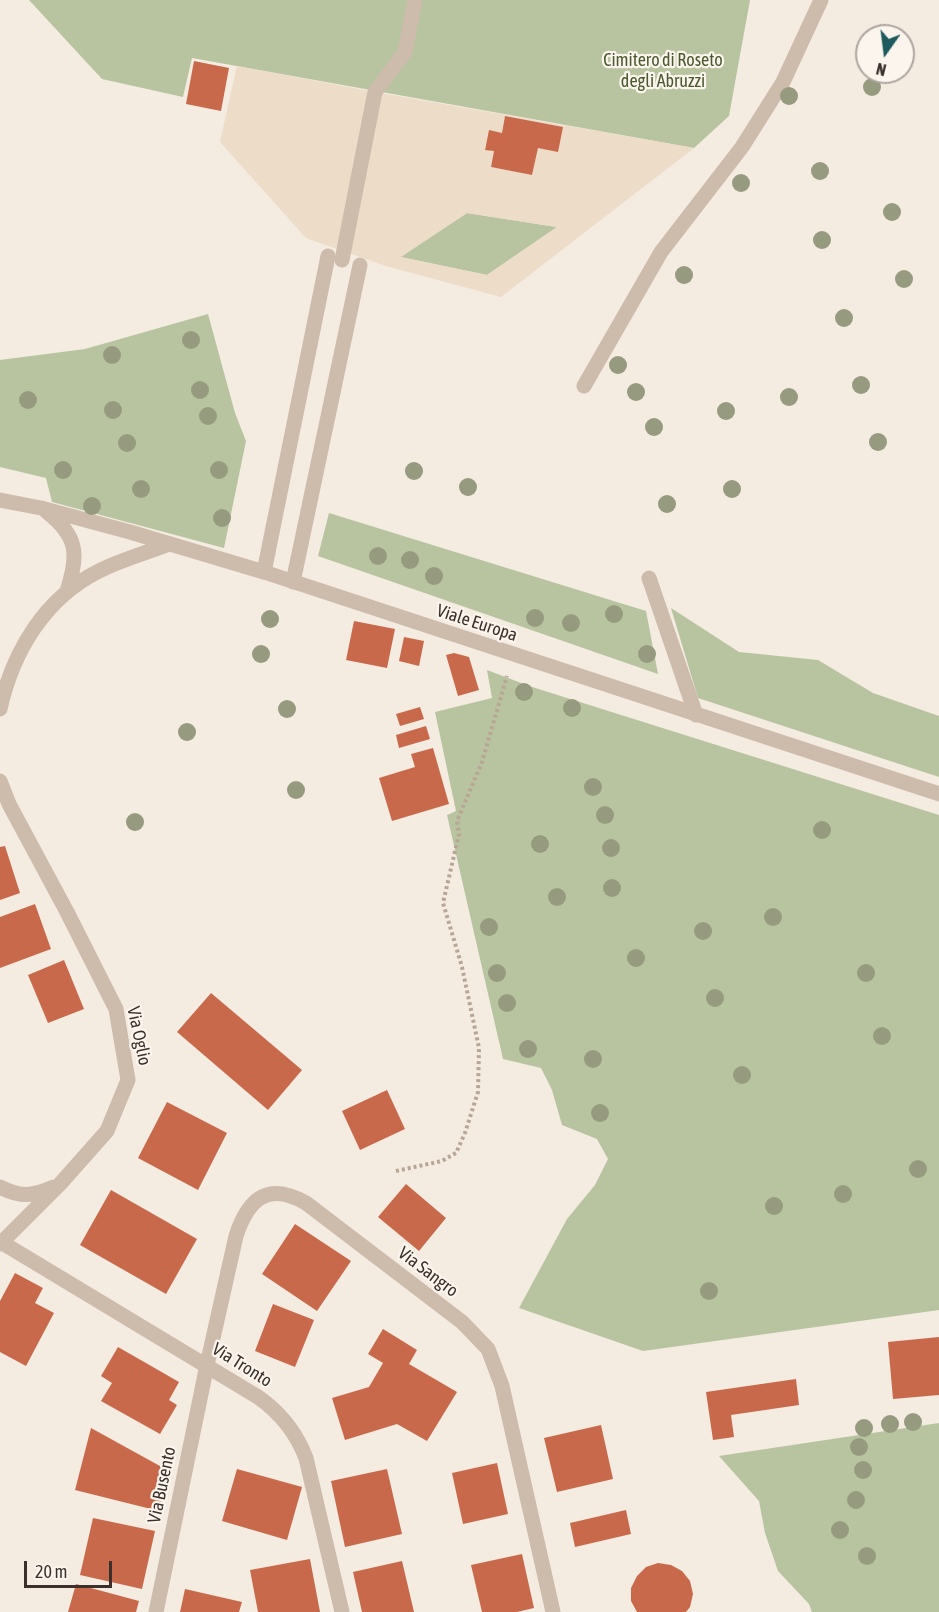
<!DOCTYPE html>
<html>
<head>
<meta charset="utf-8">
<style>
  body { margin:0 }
  #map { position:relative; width:939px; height:1612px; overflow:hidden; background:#f4ebe1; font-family:"Asap Condensed",sans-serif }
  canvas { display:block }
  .north { position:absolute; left:855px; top:24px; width:60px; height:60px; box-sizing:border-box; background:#fbf5ee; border:2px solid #aea6a0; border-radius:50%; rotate:194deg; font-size:16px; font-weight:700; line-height:24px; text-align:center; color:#3b302b }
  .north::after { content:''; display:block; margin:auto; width:21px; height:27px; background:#1f5a5e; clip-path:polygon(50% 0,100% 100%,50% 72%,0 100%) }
  .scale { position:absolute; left:24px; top:1561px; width:88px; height:27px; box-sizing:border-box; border:3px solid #3b302b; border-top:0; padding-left:8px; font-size:18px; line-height:21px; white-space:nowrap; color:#3b302b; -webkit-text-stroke:4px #fbf5ee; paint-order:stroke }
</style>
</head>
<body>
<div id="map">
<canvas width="939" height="1612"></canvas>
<div class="north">N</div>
<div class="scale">20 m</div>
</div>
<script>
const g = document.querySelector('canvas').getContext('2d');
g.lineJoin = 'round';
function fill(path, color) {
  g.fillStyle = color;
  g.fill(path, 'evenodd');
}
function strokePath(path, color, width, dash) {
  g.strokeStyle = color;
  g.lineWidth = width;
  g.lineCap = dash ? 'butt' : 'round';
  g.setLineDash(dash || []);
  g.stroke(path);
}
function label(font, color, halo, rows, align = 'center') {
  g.font = font + ' "Asap Condensed",sans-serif';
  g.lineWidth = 4.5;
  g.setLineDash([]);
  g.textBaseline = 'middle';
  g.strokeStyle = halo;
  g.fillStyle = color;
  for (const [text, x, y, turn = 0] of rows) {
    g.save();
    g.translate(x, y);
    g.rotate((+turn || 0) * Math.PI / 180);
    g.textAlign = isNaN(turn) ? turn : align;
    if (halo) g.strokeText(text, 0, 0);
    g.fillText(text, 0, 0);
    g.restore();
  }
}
fill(new Path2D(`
  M 29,0 L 750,0 L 729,116 L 694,148 L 192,58 L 183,97 L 102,79 Z
  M 467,213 L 557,227 L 487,275 L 400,257 Z
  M 208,314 L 235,413 L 246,441 L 224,548 L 52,502 L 46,478 L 0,467 L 0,360 L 85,349 Z
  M 329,513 L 646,611 L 658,674 L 318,556 Z
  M 671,608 L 739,652 L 818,660 L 873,693 L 939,716 L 939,777 L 698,698 Z
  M 487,670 L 529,686 L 939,815 L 939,1310 L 643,1351 L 519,1308 L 567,1219 L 595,1185 L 608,1159 L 597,1139 L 562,1125 L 552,1090 L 541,1068 L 503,1059 L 447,815 L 456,811 L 435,712 L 492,698 Z
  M 939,1423 L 939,1612 L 812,1612 L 809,1604 L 778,1571 L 765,1533 L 759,1501 L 719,1456 Z`), '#b8c4a0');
fill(new Path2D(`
  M 237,66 L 375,92 L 694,148 L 501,297 L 386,266 L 306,238 L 220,142 ZM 505,116 L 562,127 L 538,148 L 532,175 L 491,167 L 494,151 L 485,149 L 489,131 L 502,133 ZM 467,213 L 556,227 L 556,228 L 487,275 L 401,257 Z`), '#ecdcc8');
fill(new Path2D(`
  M 194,61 L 229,68 L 221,111 L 186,104 Z
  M 505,116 L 563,127 L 558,152 L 538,148 L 532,175 L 491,167 L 494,151 L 485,150 L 489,130 L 502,133 Z
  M 354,621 L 395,629 L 387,668 L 346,660 Z
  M 404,637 L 424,641 L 419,666 L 399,661 Z
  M 454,653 L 469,657 L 479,690 L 458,696 L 446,655 Z
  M 420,707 L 424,719 L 400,726 L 396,714 Z
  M 426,726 L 430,739 L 399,748 L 396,735 Z
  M 433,748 L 449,804 L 392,821 L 379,778 L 415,767 L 411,754 Z
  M 5,846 L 20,893 L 0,900 L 0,847 Z
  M 35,904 L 51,949 L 0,968 L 0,917 Z
  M 64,960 L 84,1009 L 48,1023 L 28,975 Z
  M 211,993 L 302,1070 L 268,1110 L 177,1032 Z
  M 387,1090 L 405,1129 L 360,1150 L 342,1111 Z
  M 167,1102 L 227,1133 L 198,1190 L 138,1158 Z
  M 406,1184 L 446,1218 L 419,1251 L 378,1217 Z
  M 111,1190 L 197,1239 L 166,1294 L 80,1245 Z
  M 295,1224 L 351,1261 L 317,1311 L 262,1274 Z
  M 15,1273 L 43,1288 L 35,1303 L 54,1313 L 26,1366 L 0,1352 L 0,1301 Z
  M 273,1304 L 314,1320 L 295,1367 L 255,1351 Z
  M 383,1329 L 417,1350 L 409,1364 L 457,1392 L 427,1441 L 397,1424 L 345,1440 L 332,1398 L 369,1387 L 383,1363 L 368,1354 Z
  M 939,1337 L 939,1395 L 893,1399 L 888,1342 Z
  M 118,1347 L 179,1382 L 169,1400 L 177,1405 L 160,1434 L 101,1401 L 112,1383 L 101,1376 Z
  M 796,1379 L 799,1405 L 731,1415 L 734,1437 L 713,1440 L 706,1392 Z
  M 601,1425 L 613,1479 L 557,1492 L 544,1438 Z
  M 91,1428 L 169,1471 L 159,1511 L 75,1490 Z
  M 497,1463 L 508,1514 L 463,1524 L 452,1473 Z
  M 237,1469 L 302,1487 L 287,1540 L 222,1521 Z
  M 387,1469 L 402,1534 L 345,1547 L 331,1481 Z
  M 626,1510 L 631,1534 L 575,1547 L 570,1523 Z
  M 93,1518 L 155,1531 L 142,1589 L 80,1575 Z
  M 522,1554 L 534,1608 L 517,1612 L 482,1612 L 471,1565 Z
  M 310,1559 L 320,1612 L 258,1612 L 250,1570 Z
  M 402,1561 L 414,1612 L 362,1612 L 353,1572 Z
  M 658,1563 L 671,1565 L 682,1571 L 690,1581 L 693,1594 L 690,1607 L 686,1612 L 637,1612 L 631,1601 L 631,1588 L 637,1576 L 646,1567 Z
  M 76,1584 L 139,1601 L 136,1612 L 68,1612 Z
  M 185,1589 L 242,1602 L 239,1612 L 180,1612 Z`), '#c8694b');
strokePath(new Path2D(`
  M 396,1171 L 442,1161 L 456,1153 L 465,1133 L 478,1092 L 479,1048 L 462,967 L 443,903 L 459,834 L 457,821 L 482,762 L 507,676`), '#b9a596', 4, [3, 3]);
strokePath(new Path2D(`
  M 584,386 L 661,252 L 742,147 L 783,82 L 821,0
  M 264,572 L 328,256
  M 649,578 L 696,715
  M 293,582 L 360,265`), '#cdbbac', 15);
strokePath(new Path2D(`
  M 342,260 L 375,92 L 405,52 L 415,0`), '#cdbbac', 15);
strokePath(new Path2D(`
  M 0,500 L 41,508 L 130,532 L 264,572 L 939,794
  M 47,512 C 78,536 79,555 67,591
  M 0,709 C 13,651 45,598 99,571 C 121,560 146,553 169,544
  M 0,781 L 9,804 L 67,912 L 116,1009 L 128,1080 L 107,1131 L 60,1184 L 0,1244
  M 0,1187 C 21,1198 33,1196 54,1187
  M 1,1242 L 258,1397 C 281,1413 296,1432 306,1458 L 342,1612
  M 156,1612 L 207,1365 L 236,1236 C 248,1199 268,1181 306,1203 L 462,1322 L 488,1349 L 502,1386 L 553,1612`), '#cdbbac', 15);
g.fillStyle = '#969b7f';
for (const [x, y] of [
  [872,87],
  [789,96],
  [820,171],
  [741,183],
  [892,212],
  [822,240],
  [684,275],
  [904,279],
  [844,318],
  [191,340],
  [112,355],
  [618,365],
  [861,385],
  [200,390],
  [636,392],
  [789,397],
  [28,400],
  [113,410],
  [726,411],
  [208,416],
  [654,427],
  [878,442],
  [127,443],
  [63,470],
  [219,470],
  [414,471],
  [468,487],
  [141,489],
  [732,489],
  [667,504],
  [92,506],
  [222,518],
  [378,556],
  [410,560],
  [434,576],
  [614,614],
  [535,618],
  [270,619],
  [571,623],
  [261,654],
  [647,654],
  [524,692],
  [572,708],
  [287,709],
  [187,732],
  [593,787],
  [296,790],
  [605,815],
  [135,822],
  [822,830],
  [540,844],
  [611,848],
  [612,888],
  [557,897],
  [773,917],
  [489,927],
  [703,931],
  [636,958],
  [497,973],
  [866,973],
  [715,998],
  [507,1003],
  [882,1036],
  [528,1049],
  [593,1059],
  [742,1075],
  [600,1113],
  [918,1169],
  [843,1194],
  [774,1206],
  [709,1291],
  [913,1422],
  [890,1424],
  [864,1428],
  [859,1447],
  [863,1470],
  [856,1500],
  [840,1530],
  [867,1556]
]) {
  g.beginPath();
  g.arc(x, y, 9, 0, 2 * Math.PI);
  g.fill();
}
label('18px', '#4a5a2e', '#fbf5ee', [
  ["Cimitero di Roseto",663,60],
  ["degli Abruzzi",663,81]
]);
label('18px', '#3b302b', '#fbf5ee', [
  ["Viale Europa",477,623,18],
  ["Via Oglio",139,1036,78],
  ["Via Sangro",428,1272,37],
  ["Via Tronto",242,1365,32],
  ["Via Busento",162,1485,-78]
]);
</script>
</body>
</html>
